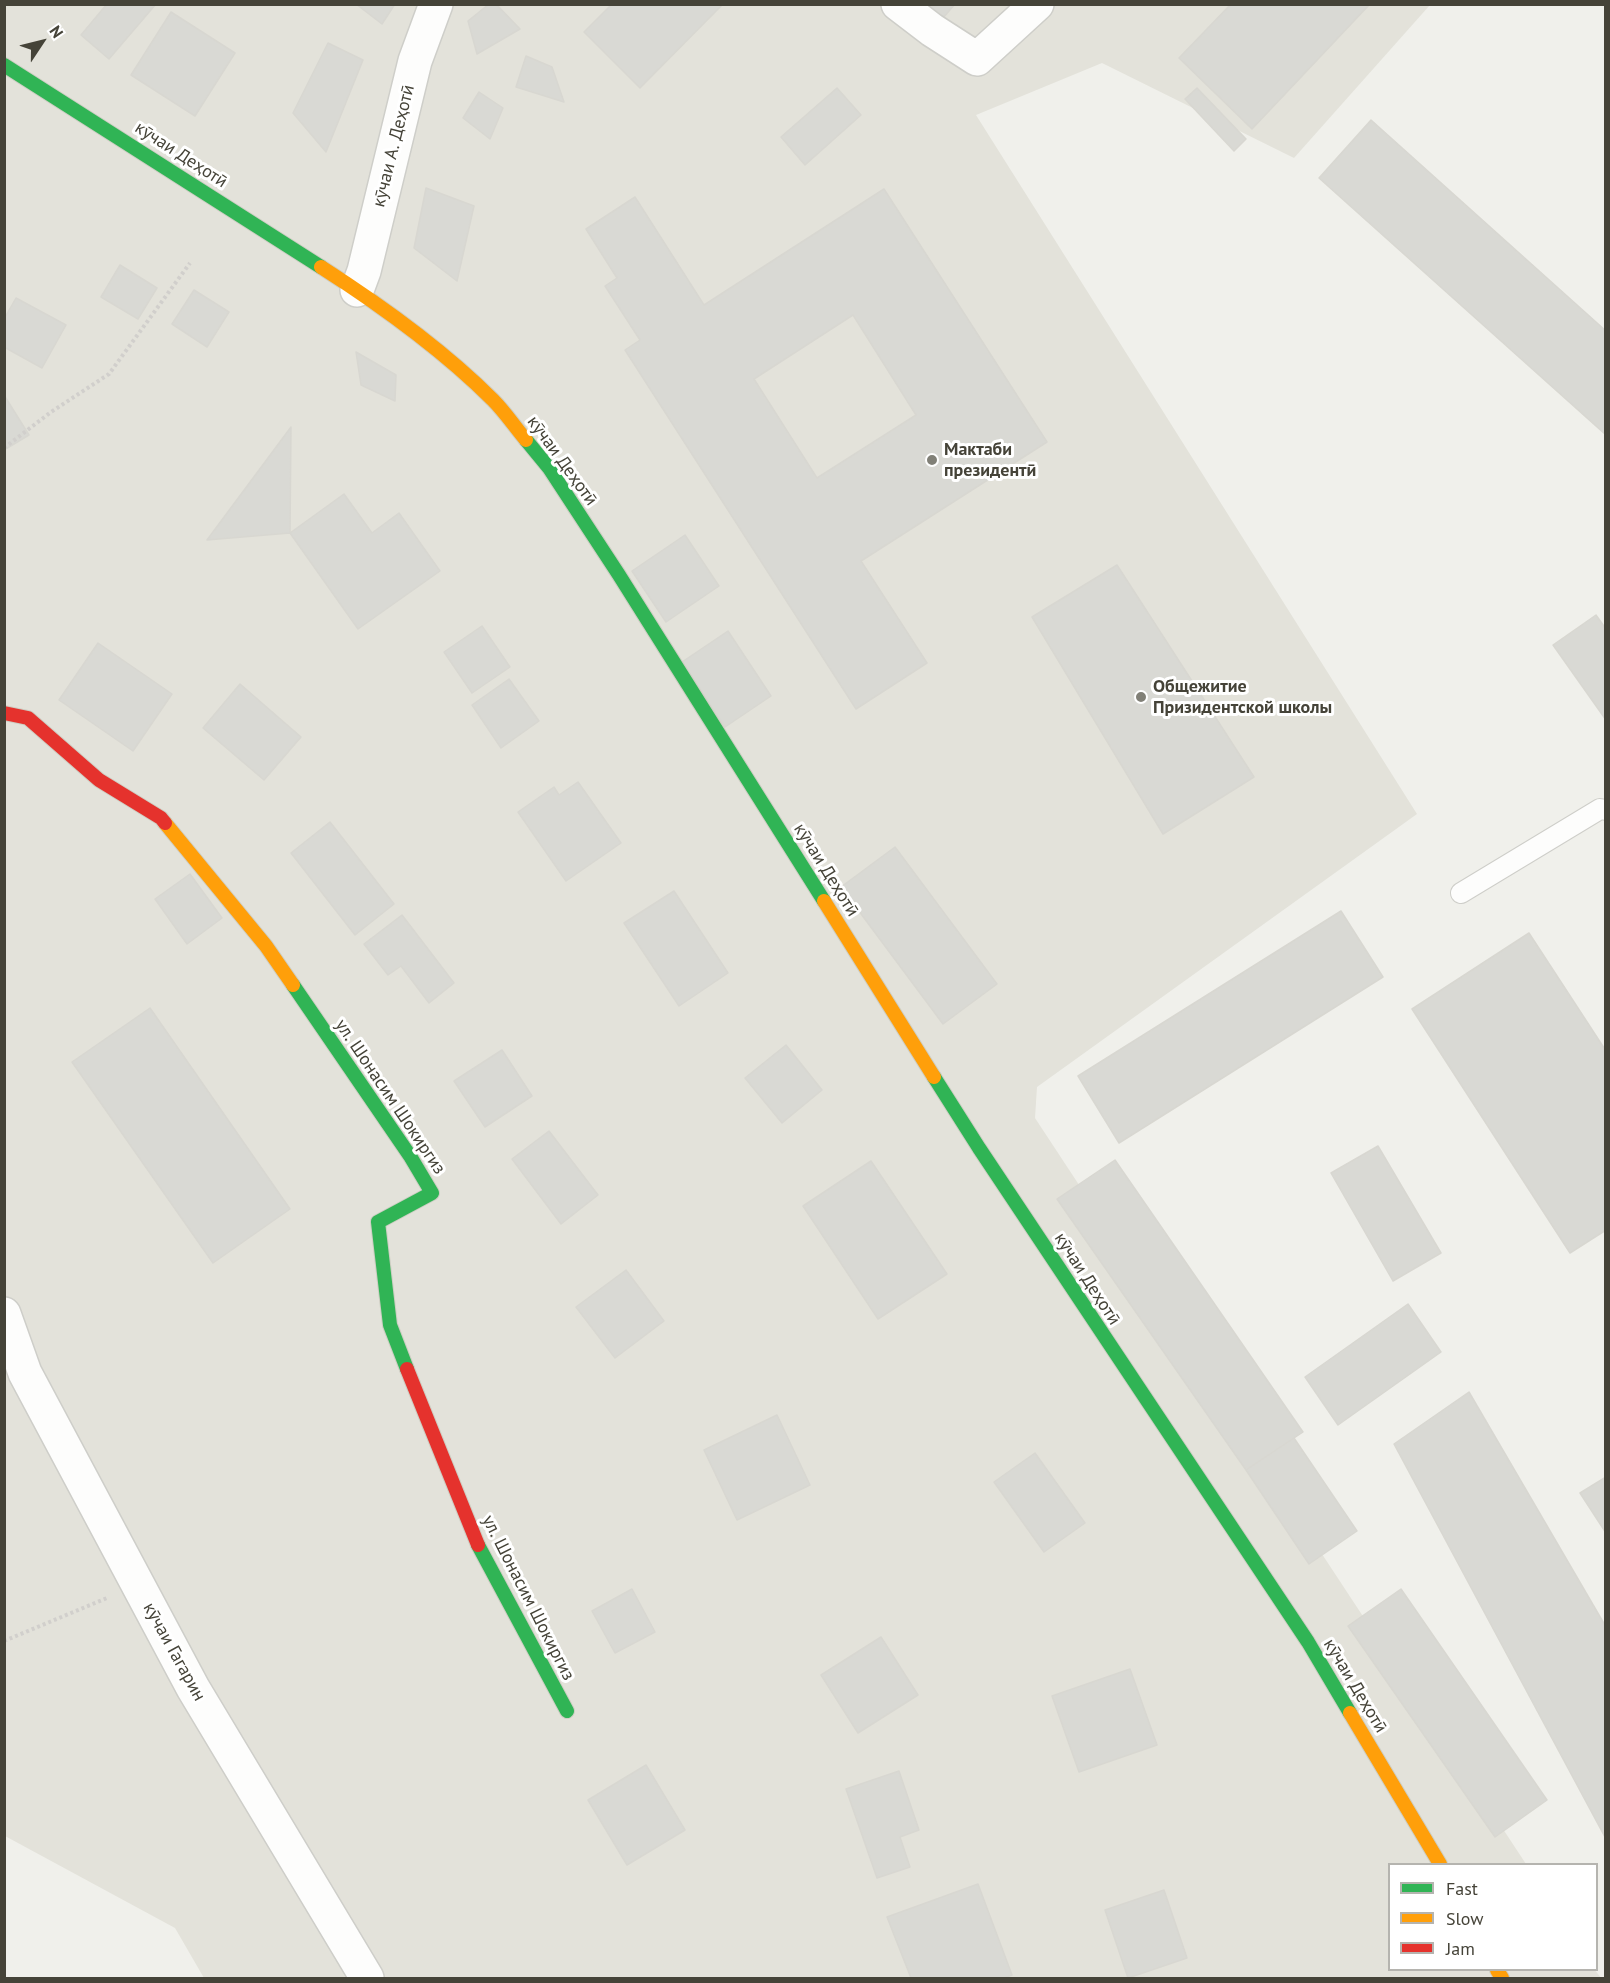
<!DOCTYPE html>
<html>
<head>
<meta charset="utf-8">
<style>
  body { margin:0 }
  #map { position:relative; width:1610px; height:1983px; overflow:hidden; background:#f0f0eb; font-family:"PT Sans",sans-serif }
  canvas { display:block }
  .frame { position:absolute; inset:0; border:6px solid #454338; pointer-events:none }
  .legend { position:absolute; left:1388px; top:1863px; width:210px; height:108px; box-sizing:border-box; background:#fff; border:2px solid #b5b4af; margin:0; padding:8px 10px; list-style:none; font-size:18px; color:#454338 }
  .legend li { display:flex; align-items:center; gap:12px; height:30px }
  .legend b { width:30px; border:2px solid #b5b4af }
  .north { position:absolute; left:12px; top:12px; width:60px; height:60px; -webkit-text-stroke:4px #fff; paint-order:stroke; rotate:55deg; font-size:16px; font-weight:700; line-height:24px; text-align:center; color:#454338 }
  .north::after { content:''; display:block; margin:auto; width:21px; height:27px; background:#454338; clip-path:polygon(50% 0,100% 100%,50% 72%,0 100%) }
</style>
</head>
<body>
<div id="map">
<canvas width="1610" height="1983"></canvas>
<div class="frame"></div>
<ul class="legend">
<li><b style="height:8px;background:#30b455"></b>Fast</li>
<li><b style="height:8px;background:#ff9f0a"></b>Slow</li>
<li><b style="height:8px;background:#e5322d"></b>Jam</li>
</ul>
<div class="north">N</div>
</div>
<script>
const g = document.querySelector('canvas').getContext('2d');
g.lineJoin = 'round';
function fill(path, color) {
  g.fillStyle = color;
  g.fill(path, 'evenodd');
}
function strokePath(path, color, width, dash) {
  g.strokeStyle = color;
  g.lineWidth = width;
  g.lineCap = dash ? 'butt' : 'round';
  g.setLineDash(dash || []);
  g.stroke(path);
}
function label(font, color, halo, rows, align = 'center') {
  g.font = font + ' "PT Sans",sans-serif';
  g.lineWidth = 6;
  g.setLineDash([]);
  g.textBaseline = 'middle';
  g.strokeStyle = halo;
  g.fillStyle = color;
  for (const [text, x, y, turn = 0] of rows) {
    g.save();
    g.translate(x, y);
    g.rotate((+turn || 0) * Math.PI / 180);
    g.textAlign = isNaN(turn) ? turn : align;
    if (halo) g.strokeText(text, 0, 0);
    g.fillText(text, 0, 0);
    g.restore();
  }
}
fill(new Path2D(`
  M 4,5 L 1430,5 L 1294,158 L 1102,63 L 976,115 L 1417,814 L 1037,1087 L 1035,1118 L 1526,1864 L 1390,1864 L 1390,1970 L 1595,1970 L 1601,1978 L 204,1978 L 175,1928 L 5,1836 Z`), '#e3e2da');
const building = new Path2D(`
  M 107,4 L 156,4 L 109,59 L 81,35 Z
  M 356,4 L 395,4 L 382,24 Z
  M 489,4 L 496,4 L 520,29 L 477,54 L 468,21 Z
  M 612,4 L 723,4 L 640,88 L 584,32 Z
  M 913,4 L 955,4 L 937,25 Z
  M 1231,4 L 1370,4 L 1252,129 L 1179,58 Z
  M 171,12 L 235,53 L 195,116 L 131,75 Z
  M 328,43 L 363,60 L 326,152 L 293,113 Z
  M 526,56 L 552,67 L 564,102 L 516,87 Z
  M 837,88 L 861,115 L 805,165 L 781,137 Z
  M 1197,88 L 1246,139 L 1234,151 L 1185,99 Z
  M 479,92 L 503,108 L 490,139 L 463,118 Z
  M 1371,120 L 1606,331 L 1606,435 L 1319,178 Z
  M 426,188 L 474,206 L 457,281 L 414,248 Z
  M 884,189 L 1047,442 L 861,561 L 927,663 L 856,709 L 625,350 L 640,340 L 605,286 L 617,278 L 586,229 L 635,197 L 704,305 ZM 853,315 L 916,415 L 817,478 L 754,379 Z
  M 120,265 L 157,288 L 138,319 L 101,297 Z
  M 194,290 L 229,312 L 207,347 L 172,324 Z
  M 16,298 L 66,325 L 42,368 L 4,347 L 4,319 Z
  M 356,352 L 396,375 L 395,401 L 361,385 Z
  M 4,395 L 29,435 L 4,450 Z
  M 291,427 L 290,533 L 207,540 Z
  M 344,494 L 372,533 L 399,513 L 440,571 L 358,629 L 290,533 Z
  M 685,535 L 719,586 L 666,622 L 632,571 Z
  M 1117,565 L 1254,777 L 1163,834 L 1032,617 Z
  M 1596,615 L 1606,629 L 1606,720 L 1553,645 Z
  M 482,626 L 510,667 L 472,693 L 444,652 Z
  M 728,631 L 771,696 L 725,727 L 682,662 Z
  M 98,643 L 172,694 L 133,751 L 59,700 Z
  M 509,679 L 539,721 L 501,748 L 472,705 Z
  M 240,684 L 301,737 L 264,780 L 203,728 Z
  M 578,782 L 621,843 L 566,881 L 518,812 L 554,787 L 559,795 Z
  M 330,822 L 394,904 L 355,935 L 291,853 Z
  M 895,847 L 997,984 L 943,1024 L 841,887 Z
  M 190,874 L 222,918 L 187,944 L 155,899 Z
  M 674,891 L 728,973 L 679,1006 L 624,923 Z
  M 1341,911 L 1383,977 L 1119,1143 L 1078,1076 Z
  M 402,915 L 454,983 L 429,1003 L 401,966 L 388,975 L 364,944 Z
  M 1529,933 L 1606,1051 L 1606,1230 L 1570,1253 L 1412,1009 Z
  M 150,1008 L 290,1209 L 213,1263 L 72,1062 Z
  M 786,1045 L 822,1090 L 782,1123 L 745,1078 Z
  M 502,1050 L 532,1096 L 485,1127 L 454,1081 Z
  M 549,1131 L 598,1195 L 561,1224 L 512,1159 Z
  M 1378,1146 L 1441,1253 L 1393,1281 L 1331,1173 Z
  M 1115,1160 L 1303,1432 L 1246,1470 L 1057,1199 Z
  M 871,1161 L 947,1274 L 878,1319 L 803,1206 Z
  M 626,1270 L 664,1321 L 615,1358 L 576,1307 Z
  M 1408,1304 L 1441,1352 L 1338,1425 L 1305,1377 Z
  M 1469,1392 L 1606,1627 L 1606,1839 L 1394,1444 Z
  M 777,1415 L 810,1485 L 737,1520 L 704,1450 Z
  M 1294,1438 L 1357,1531 L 1309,1564 L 1246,1470 Z
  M 1035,1453 L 1085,1523 L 1044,1552 L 994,1482 Z
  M 1606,1477 L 1606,1533 L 1580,1493 Z
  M 632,1589 L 655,1632 L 615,1653 L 592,1611 Z
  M 1401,1589 L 1547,1800 L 1495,1837 L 1348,1626 Z
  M 881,1637 L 918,1695 L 858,1733 L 821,1675 Z
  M 1130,1669 L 1157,1745 L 1079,1772 L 1052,1696 Z
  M 646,1765 L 685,1830 L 627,1865 L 588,1800 Z
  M 899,1771 L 919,1830 L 900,1837 L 910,1867 L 877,1878 L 846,1789 Z
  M 978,1884 L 1012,1975 L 1004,1978 L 911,1978 L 887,1917 Z
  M 1164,1890 L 1187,1958 L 1128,1978 L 1105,1910 Z`);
fill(building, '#d9d9d4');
strokePath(building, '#d8d7d1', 1.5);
const lane = new Path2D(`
  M 1461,893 L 1600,809 L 1606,810`);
const street = new Path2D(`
  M 898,4 L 932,30 L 977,59 L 1037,4
  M 357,290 L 364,271 L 415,61 L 436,4
  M 4,1314 L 25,1373 L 193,1688 L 367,1978`);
const fast = new Path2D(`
  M 4,65 L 321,267
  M 526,440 L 549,468 L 619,575 L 824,901
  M 293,985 L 410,1156 L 432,1193 L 378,1222 L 390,1325 L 407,1369
  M 934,1077 L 979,1148 L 1308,1642 L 1350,1713
  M 478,1545 L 567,1711`);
const slow = new Path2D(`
  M 321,267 C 382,306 442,349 493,400 C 505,412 515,427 526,440
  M 165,823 L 266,946 L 293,985
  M 824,901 L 934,1077
  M 1350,1713 L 1440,1864
  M 1497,1970 L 1502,1978`);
const jam = new Path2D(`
  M 4,713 L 28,718 L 99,780 L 161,818 L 165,823
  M 407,1369 L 478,1545`);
strokePath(lane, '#cecec9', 22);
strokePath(street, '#cecec9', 36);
strokePath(fast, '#cecec3', 16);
strokePath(slow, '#cecec3', 16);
strokePath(jam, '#cecec3', 16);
strokePath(new Path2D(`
  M 4,448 L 51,412 L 109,374 L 190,263
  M 4,1641 L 107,1598`), '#d1cfcc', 4, [3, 3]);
strokePath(lane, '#fdfdfc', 20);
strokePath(street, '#fdfdfc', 33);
strokePath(fast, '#30b455', 14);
strokePath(slow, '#ff9f0a', 14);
strokePath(jam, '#e5322d', 14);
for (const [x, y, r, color] of [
  [932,460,6,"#818077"],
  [1141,697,6,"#818077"]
]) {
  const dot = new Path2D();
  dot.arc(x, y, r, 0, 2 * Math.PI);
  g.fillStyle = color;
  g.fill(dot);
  strokePath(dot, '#fff', 2);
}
label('18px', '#454338', '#fff', [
  ["кӯчаи А. Деҳотӣ",394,146,-76],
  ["кӯчаи Деҳотӣ",181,155,33],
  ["кӯчаи Деҳотӣ",562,461,54],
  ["кӯчаи Деҳотӣ",826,870,58],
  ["ул. Шонасим Шокиргиз",390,1097,56],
  ["кӯчаи Деҳотӣ",1087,1279,57],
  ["ул. Шонасим Шокиргиз",528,1598,63],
  ["кӯчаи Гагарин",174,1652,61],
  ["кӯчаи Деҳотӣ",1355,1686,59]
]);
label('bold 18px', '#454338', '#fff', [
  ["Мактаби",944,450],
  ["президентӣ",944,471],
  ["Общежитие",1153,687],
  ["Призидентской школы",1153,708]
], 'left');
</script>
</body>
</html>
